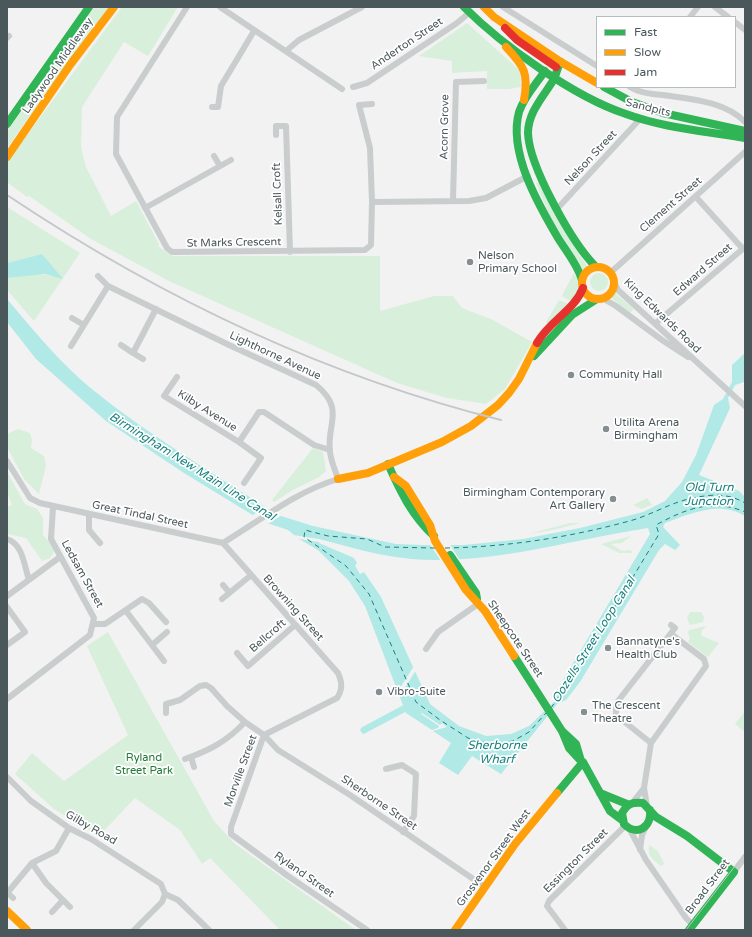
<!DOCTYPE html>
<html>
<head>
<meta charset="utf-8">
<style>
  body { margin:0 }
  #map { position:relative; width:752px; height:937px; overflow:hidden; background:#f2f2f2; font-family:"Varela Round",sans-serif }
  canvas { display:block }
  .frame { position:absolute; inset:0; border:8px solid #4a585c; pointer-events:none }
  .legend { position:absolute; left:596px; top:16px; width:140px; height:72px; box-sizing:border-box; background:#fff; border:1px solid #b7bcbe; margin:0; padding:5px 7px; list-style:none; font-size:12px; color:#4a585c }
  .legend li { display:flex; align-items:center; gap:8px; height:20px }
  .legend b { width:20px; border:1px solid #b7bcbe }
</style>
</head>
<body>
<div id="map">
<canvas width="752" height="937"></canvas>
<div class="frame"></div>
<ul class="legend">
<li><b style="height:5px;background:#30b455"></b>Fast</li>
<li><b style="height:5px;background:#ff9f0a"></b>Slow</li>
<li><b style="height:5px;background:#e5322d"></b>Jam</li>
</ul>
</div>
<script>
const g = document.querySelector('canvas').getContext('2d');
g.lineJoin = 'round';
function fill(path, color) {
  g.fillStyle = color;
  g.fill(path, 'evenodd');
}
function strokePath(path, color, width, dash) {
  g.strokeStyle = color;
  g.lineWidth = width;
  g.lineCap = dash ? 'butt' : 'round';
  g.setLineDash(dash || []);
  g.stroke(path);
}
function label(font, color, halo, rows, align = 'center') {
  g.font = font + ' "Varela Round",sans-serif';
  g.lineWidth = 3.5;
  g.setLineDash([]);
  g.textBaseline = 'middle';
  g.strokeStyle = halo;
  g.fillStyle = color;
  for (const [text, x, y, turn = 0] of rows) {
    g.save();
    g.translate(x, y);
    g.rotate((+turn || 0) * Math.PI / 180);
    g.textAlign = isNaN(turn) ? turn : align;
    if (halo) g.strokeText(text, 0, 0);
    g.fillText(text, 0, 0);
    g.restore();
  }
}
fill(new Path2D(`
  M 94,7 L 109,7 L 7,148 L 7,131 Z
  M 122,7 L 178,7 L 148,56 L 124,42 L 82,107 L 81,147 L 86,167 L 111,216 L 136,201 L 159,244 L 159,247 L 173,256 L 380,256 L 380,311 L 434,296 L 453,296 L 462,308 L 491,319 L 532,342 L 505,389 L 486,404 L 447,398 L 397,383 L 169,281 L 91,239 L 29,196 L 27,197 L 7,182 L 7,162 Z
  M 467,23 L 516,67 L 520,71 L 521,87 L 509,89 L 487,89 L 487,71 L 452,73 L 452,61 L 419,56 Z
  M 543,181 L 573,244 L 587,266 L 583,270 L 551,219 L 536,183 Z
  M 7,207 L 80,253 L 34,321 L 7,290 L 7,278 L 38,274 L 54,276 L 42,254 L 7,263 Z
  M 574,273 L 578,280 L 579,289 L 571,301 L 563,297 L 562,295 Z
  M590 282a9 9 0 1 1 18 0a9 9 0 1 1-18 0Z
  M 615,293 L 634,309 L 630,313 L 611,298 Z
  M 559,300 L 568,304 L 548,323 L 546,322 Z
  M 18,429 L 30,433 L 32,440 L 31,448 L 44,456 L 46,466 L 39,494 L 24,479 L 7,447 L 7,434 Z
  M 313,448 L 323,452 L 326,471 L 319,477 L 291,491 L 274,502 L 272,500 Z
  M 7,472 L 25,504 L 37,509 L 43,518 L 43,535 L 56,549 L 50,558 L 42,561 L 26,538 L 7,534 L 7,507 L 12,505 L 7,492 Z
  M 647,498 L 652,505 L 641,509 L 633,505 Z
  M 570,523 L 580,523 L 553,530 L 528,534 Z
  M 631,536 L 622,543 L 611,544 L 622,551 L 631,550 L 632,553 L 619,553 L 601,544 Z
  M 690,612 L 701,612 L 704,617 L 703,622 L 690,625 L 687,618 Z
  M 706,626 L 701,632 L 702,636 L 719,643 L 708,657 L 688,642 L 690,638 L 688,633 L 689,630 Z
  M 108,632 L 214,821 L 235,844 L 356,930 L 280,930 L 210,858 L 202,864 L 180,830 L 135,798 L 99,836 L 54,809 L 15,774 L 32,753 L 64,781 L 128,735 L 87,646 Z
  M 745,711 L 745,732 L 735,724 Z
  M 649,845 L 658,851 L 664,864 L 661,866 C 653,860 647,856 649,845 Z`), '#d8efdb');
fill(new Path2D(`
  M 42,254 L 63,279 L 45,274 L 7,278 L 7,263 Z
  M 7,299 C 34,331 61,364 93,390 C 146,433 205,468 262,505 L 281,516 L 313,526 L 396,544 L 423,545 L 464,545 L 523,539 L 580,528 L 643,512 L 665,501 L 682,482 L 696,455 L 714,405 L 723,399 L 732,382 L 732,365 L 745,353 L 745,380 L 744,382 L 735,385 L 728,398 L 730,408 L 699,475 L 739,491 L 745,497 L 745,516 C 720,500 689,514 665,523 L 663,527 L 680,545 L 675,550 L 665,544 L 659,550 L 580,682 L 566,700 L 557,704 L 501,774 L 472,756 L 458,775 L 439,763 L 451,743 L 433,731 L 447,727 L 442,723 L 440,725 L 422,713 L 421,714 L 439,726 L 438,728 L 432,730 L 406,713 L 365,606 L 349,581 L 318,550 L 299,539 L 288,530 L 267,523 L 251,514 L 184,473 L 106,421 L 36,359 L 7,322 ZM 648,528 L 650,534 L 553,697 L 554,702 L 529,726 L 511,734 L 486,736 L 459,726 L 430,704 L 381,597 L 364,572 L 360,574 L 355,566 L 357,563 L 354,558 L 319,543 L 319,539 C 349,547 380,556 411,559 C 492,565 569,540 648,528 Z`), '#b0e9e6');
fill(new Path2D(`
  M 267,506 L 282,515 L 266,525 L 251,516 Z
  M 294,535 L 319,539 L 319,542 L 299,539 Z
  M 429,543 L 449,543 L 460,560 L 441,561 Z
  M 414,666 L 416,670 L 398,699 L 396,694 Z`), '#f2f2f2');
strokePath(new Path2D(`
  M 364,730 L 411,705`), '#b0e9e6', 7);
strokePath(new Path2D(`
  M 435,548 L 385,547 L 367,539 L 328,536 L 305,530 L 304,537 L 346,566 L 369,594 L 416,702 L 440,720 L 468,738 L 486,743 L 501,743 L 513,741 L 529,732 L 546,713
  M 445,548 C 508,547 572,537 633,520 C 653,514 672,502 693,498 C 712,494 728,493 745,503
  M 551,708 L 576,671 L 659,534 L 656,525 C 685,509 713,498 745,512`), '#17837e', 1, [5, 4]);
strokePath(new Path2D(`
  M 187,7 L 117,117 L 116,154 L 167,248 L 172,252 L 365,250 L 371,245 L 372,202 L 469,201 L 486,198 L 528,176
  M 220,7 L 342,89
  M 503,7 L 597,66
  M 715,7 L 728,17
  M 690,17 L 698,7
  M 735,22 L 745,30
  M 7,38 L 9,36
  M 286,51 L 299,40 L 362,7
  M 353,87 L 367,83 L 457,23 L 469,13
  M 630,87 C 640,93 652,94 663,95 C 690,99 725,101 745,122
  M 372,104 L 359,105 L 370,148 L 372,202
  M 212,107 L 218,107 L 221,86 L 254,31
  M 276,135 L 276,126 L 286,126 L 290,252
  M 214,156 L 220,166
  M 696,197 L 743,249
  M 453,201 L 456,82 L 484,81
  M 145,208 L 231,160
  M 556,210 L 640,119
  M 610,273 L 745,152
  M 98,276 L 108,286 L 229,345 L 316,385 C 346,409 326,425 330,452 C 331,461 335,470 338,479 C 295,492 261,520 223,543
  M 614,282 L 618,290 L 745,406
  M 602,298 L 616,306 L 662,340 L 688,357
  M 72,318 L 84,325
  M 656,323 L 745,247
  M 121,345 L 133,353 L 156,309
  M 71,346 L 108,286
  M 133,353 L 143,359
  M 177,377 L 164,396 L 239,442 L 259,412 L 264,412 L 314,445 L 330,450
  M 239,442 L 261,458 L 244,483
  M 7,461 L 30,498 L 40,503 L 223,543
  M 89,514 L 89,530 L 100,543
  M 7,539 C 23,544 24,565 29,580
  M 223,543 L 338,673 C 342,682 343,689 337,698 L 264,735 L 231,827 L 231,834 L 288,876 L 367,930
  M 223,585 L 229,592
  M 7,596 L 60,557
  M 222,599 L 250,576
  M 7,607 L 25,632 L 7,645
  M 126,611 L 164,661
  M 94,624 L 105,624 L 142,599 L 149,603 L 166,622
  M 152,645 L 167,632
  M 426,649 L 438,632 L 478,604
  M 237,653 L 248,666 L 295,625
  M 7,699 L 90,635 L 94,618 L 51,539 L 53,507
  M 166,713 L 166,704 L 180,700 L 200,686 L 206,685 L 211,688 L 227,706 L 245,722
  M 651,743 L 616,715 L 616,706 L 618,701 L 675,628 L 671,625
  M 191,757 L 194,767
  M 185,759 C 210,750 226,742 245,722 L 264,735 L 278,750 L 350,795 L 485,887
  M 386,769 L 402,765 L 416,774 L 414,816 L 403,832
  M 7,777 L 31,801 L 69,828 L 91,839 L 161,884 L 165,894
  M 633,802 L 644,788
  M 647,806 L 644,788 L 651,743 L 706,666 L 704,659 L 671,634
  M 630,830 L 646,860 L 686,918 L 693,925
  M 640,850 L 642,835 L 646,827
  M 32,863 L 46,883 L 70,907
  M 734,872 L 745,857
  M 7,892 L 13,898
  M 8,892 L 32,863 L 56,851 L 69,828
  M 165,894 L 178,900 L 209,930
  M 52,912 L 63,900
  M 134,930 L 162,902 L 165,894
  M 565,930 L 547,906 L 549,901 L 625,826`), '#c9cdcd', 6);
strokePath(new Path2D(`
  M 464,7 C 502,45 574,97 626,114 C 664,128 705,131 745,138
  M 561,62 C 557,67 557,73 554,79 C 544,96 528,112 528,133 C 529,166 572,243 596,267
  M 545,71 C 536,84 524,97 519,112 C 508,152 538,204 558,238 C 566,251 578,265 582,280
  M 604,87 L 632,102 L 663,113 L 745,131
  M 7,124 L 89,7
  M 534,356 L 572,315 L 597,299
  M 388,464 C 400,491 412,516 434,536
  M 450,555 L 476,593 L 477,599
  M 514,656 L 562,731 L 569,748 L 581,761
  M 562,731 L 576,744 L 581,761
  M 557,793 L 583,762 L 610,811 L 622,820
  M 600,793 L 627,804
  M 650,810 C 652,827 637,837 624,824 L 622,813 C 628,803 633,802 643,803 L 656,817 L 687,836 L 734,872 L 689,930`), '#30b455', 8);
strokePath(new Path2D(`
  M 484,7 L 494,17 L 561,62 L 597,83
  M 506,47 C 524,66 529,73 524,100
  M 7,157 L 70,65 L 114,7
  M582 283a16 16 0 1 1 32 0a16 16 0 1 1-32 0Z
  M 394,477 L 406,486 L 430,525 L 435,541 L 466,590 L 485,611 L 514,656
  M 338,479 L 368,473 L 442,442 L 471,426 L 498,405 L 509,393 L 519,379 L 537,343
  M 7,911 L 27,930
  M 455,930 L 515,844 L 557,793`), '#ff9f0a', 8);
strokePath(new Path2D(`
  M 505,28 L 517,40 L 556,67
  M 537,343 C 549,321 574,311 583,288`), '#e5322d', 8);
strokePath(new Path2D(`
  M 686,930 L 745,853`), '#c5c8c8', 1);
strokePath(new Path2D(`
  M 7,195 C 158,296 325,376 501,420`), '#c5c8c8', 2);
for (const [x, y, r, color] of [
  [470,262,4,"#858e90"],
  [571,375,4,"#858e90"],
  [606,429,4,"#858e90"],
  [613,499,4,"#858e90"],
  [608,648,4,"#858e90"],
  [379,692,4,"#858e90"],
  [584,712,4,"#858e90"]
]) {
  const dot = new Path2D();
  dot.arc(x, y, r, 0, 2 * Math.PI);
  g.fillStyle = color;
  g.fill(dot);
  strokePath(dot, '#fff', 1.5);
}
label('11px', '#4a585c', '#fff', [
  ["Anderton Street",407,44,-34],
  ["Ladywood Middleway",58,66,-55],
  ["Sandpits",648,108,14],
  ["Acorn Grove",445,127,-89],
  ["Nelson Street",591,158,-47],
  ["Kelsall Croft",278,194,-92],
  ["Clement Street",671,205,-41],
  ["St Marks Crescent",234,243,-1],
  ["Edward Street",703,270,-41],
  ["King Edwards Road",662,316,44],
  ["Lighthorne Avenue",275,356,25],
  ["Kilby Avenue",207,411,32],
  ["Great Tindal Street",140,515,12],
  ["Ledsam Street",82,574,61],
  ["Browning Street",293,608,48],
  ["Bellcroft",268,636,-41],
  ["Sheepcote Street",515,639,56],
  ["Morville Street",241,771,-70],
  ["Sherborne Street",379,803,34],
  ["Gilby Road",91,828,30],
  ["Grosvenor Street West",494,858,-54],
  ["Essington Street",576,861,-45],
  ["Ryland Street",304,875,35],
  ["Broad Street",708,887,-53]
]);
label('11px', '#4a585c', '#fff', [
  ["Nelson",478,256],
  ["Primary School",478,269],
  ["Community Hall",579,375],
  ["Utilita Arena",614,423],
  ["Birmingham",614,436],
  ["Birmingham Contemporary",605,493,"right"],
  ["Art Gallery",605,506,"right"],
  ["Bannatyne's",616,642],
  ["Health Club",616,655],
  ["Vibro-Suite",387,692],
  ["The Crescent",592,706],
  ["Theatre",592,719]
], 'left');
label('11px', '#207935', '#fff', [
  ["Ryland",144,758],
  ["Street Park",144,771]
]);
label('italic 12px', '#17837e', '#fff', [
  ["Birmingham New Main Line Canal",192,467,32],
  ["Old Turn",709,488],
  ["Junction",709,502],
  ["Oozells Street Loop Canal",594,640,-58],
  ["Sherborne",497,746],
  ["Wharf",497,760]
]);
</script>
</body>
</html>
